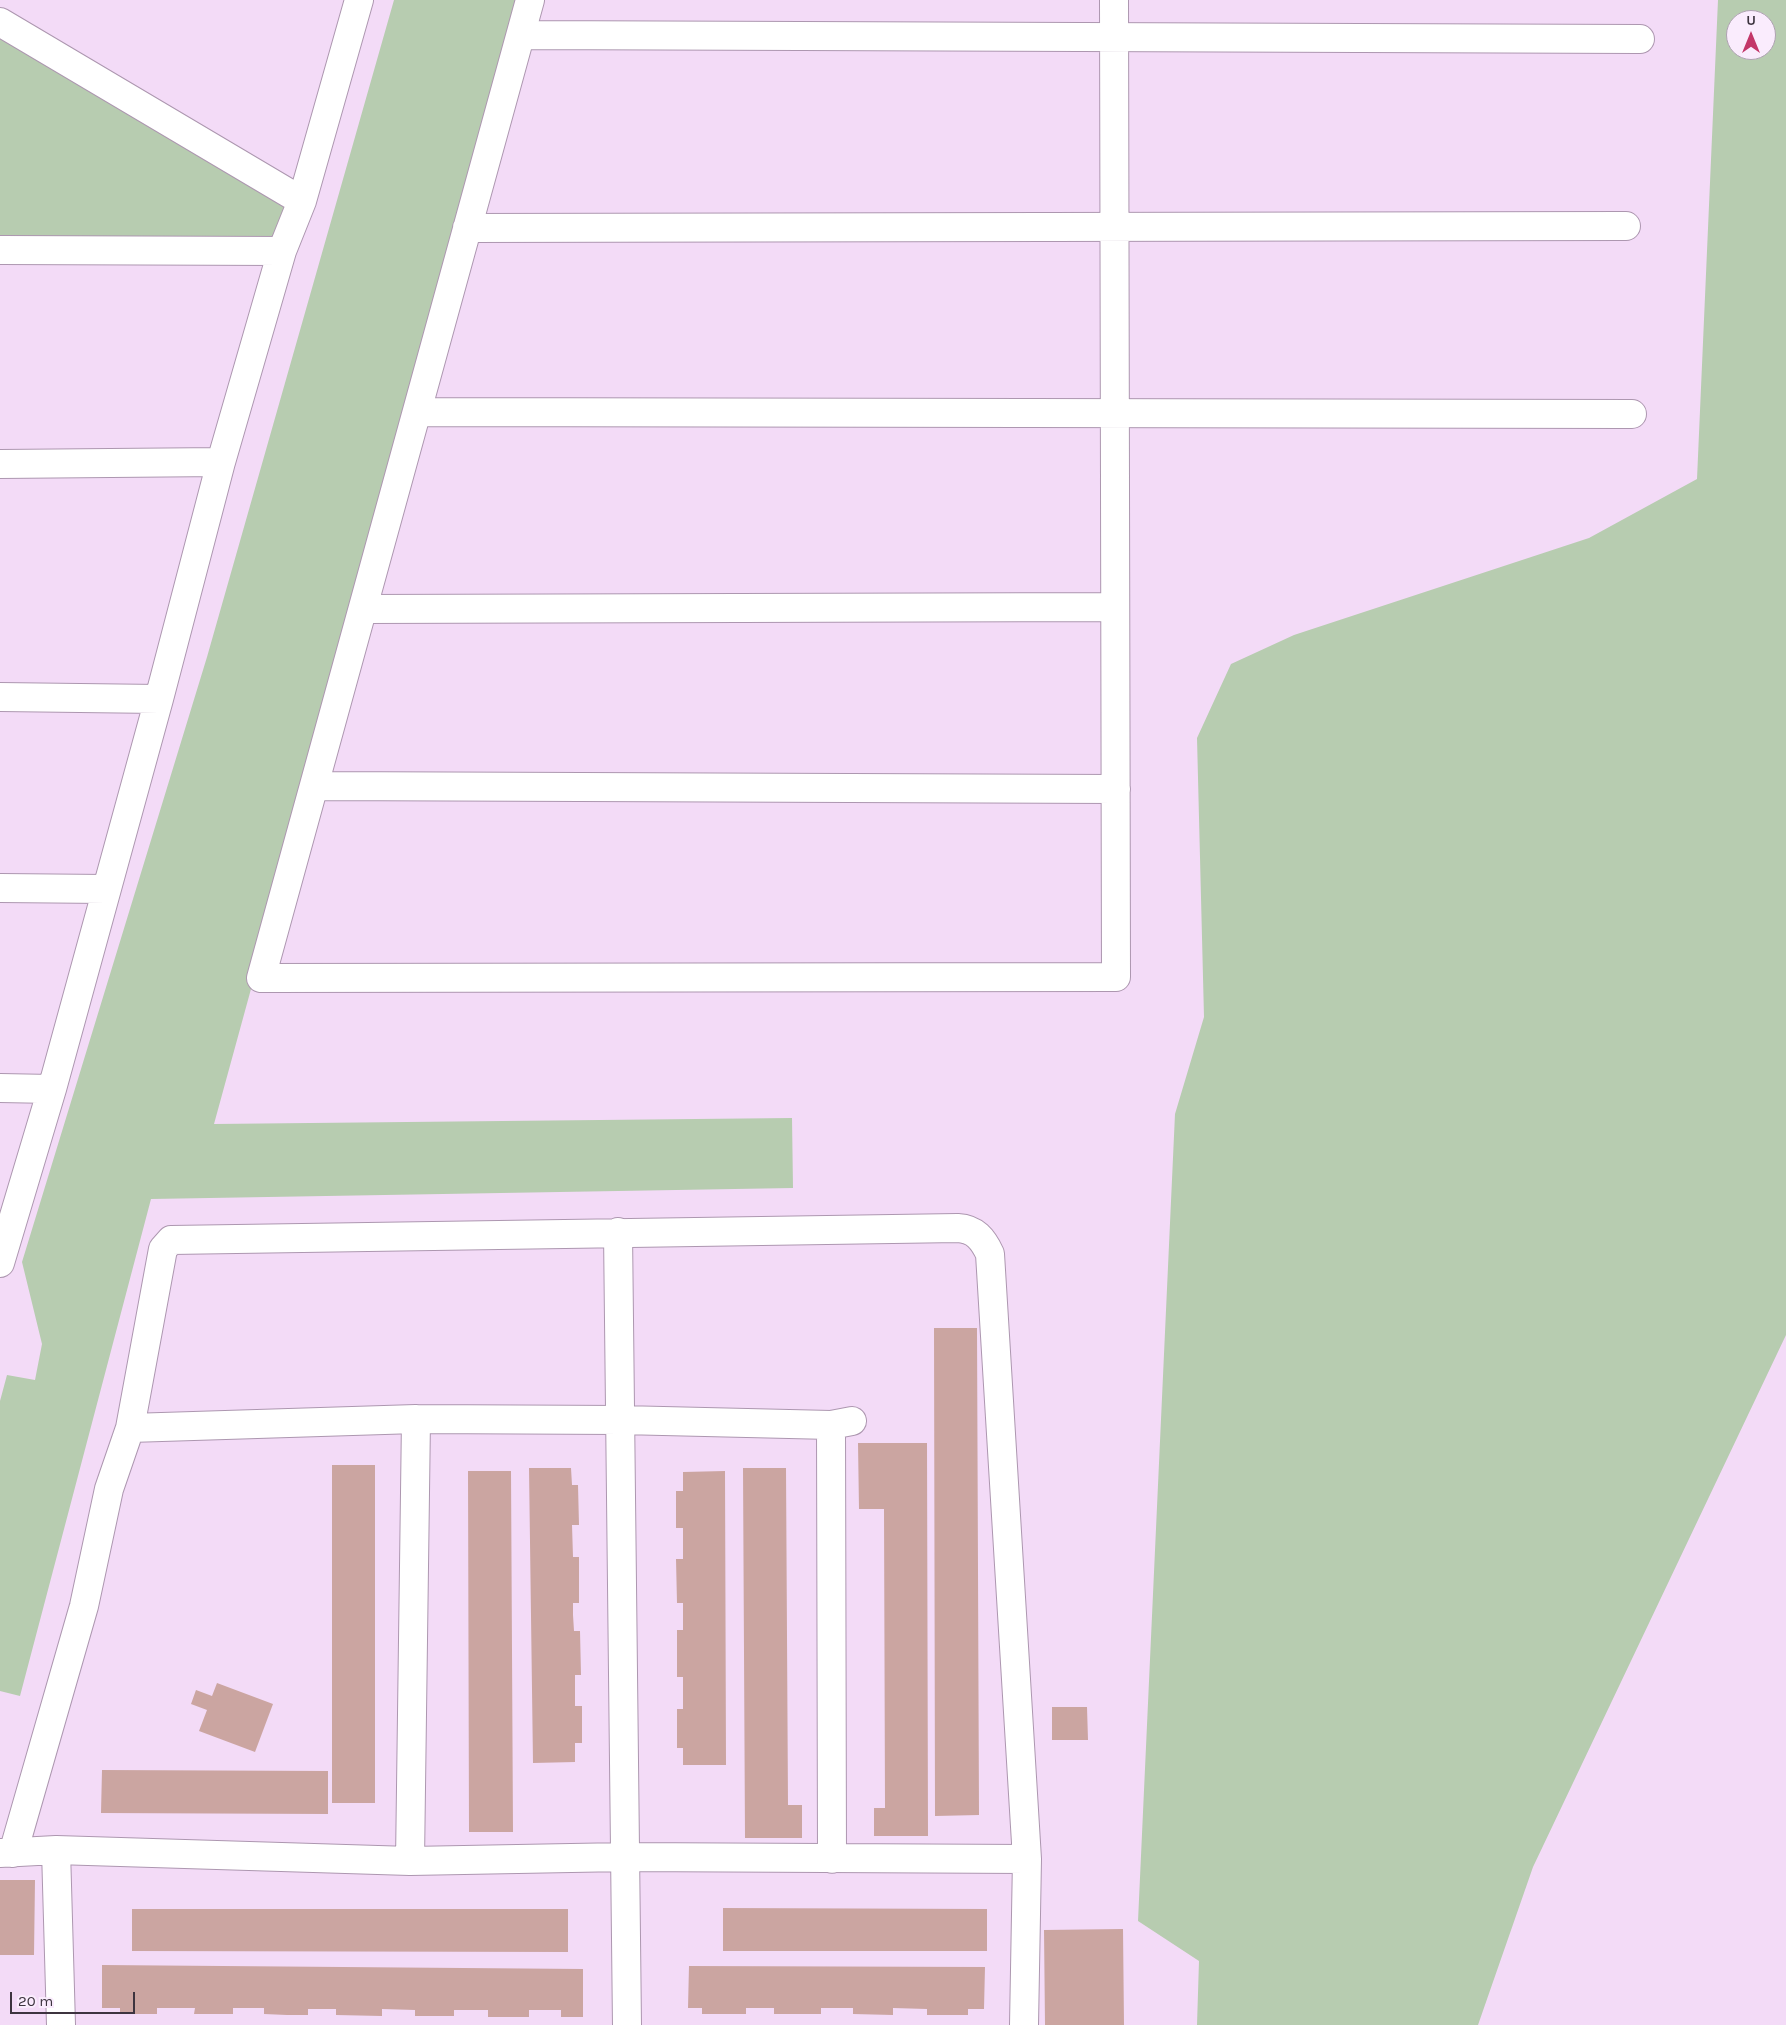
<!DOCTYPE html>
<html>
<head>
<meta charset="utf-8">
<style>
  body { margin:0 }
  #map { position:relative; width:1786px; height:2025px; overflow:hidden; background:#f3dbf7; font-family:Karla,sans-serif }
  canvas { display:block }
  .north { position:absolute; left:1726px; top:10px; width:50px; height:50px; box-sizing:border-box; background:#faecfd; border:1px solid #aea2b1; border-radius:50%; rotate:0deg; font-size:14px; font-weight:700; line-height:20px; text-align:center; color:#3d343f }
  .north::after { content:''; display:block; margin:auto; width:18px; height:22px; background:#c33769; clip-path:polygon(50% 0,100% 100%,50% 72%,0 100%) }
  .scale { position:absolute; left:10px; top:1992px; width:125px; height:22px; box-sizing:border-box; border:2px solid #3d343f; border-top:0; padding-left:6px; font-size:15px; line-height:18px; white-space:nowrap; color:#3d343f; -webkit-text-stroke:4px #faecfd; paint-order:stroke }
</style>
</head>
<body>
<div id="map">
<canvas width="1786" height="2025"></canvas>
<div class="north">U</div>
<div class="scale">20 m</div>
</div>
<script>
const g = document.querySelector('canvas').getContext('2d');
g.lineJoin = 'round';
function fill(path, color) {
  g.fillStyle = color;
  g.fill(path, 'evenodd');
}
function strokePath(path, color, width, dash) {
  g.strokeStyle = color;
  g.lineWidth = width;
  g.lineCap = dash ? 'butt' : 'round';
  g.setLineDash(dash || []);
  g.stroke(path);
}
fill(new Path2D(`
  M 394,0 L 522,0 L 214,1124 L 792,1118 L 793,1188 L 151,1199 L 20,1696 L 0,1691 L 0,1401 L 7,1375 L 35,1380 L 42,1344 L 22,1262 L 207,657 Z
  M 1718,0 L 1786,0 L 1786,1335 L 1533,1867 L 1478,2025 L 1197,2025 L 1199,1961 L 1138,1921 L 1175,1114 L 1204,1017 L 1197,738 L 1231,664 L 1294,635 L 1589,538 L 1697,479 ZM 1736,20 L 1766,20 L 1766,50 L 1736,50 Z
  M 0,22 L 302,201 L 282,251 L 0,250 Z`), '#b7ccb0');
fill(new Path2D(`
  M 934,1328 L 977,1328 L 979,1815 L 935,1816 Z
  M 858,1443 L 927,1443 L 928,1836 L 874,1836 L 874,1808 L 885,1808 L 884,1509 L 859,1509 Z
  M 332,1465 L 375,1465 L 375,1803 L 332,1803 Z
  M 529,1468 L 571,1468 L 572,1485 L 578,1485 L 579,1525 L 572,1525 L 573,1557 L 579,1557 L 579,1603 L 573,1603 L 573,1615 L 574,1631 L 580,1631 L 581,1675 L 575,1675 L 575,1706 L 582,1706 L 582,1743 L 575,1743 L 575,1762 L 533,1763 Z
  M 743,1468 L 786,1468 L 788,1805 L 802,1805 L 802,1838 L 745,1838 Z
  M 468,1471 L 511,1471 L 513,1832 L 469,1832 Z
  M 725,1471 L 726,1765 L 683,1765 L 683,1748 L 677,1748 L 677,1709 L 683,1709 L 683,1677 L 677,1677 L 677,1630 L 683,1630 L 683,1603 L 677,1603 L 676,1559 L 683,1559 L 683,1528 L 676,1528 L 676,1491 L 683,1491 L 683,1472 Z
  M 217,1683 L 273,1704 L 255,1752 L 199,1731 L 207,1710 L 191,1704 L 196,1690 L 212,1696 Z
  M 1052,1707 L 1087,1707 L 1088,1740 L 1052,1740 Z
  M 102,1770 L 328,1771 L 328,1814 L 101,1813 Z
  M 0,1880 L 35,1880 L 34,1955 L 0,1955 Z
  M 723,1908 L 987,1909 L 987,1951 L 723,1951 Z
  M 132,1909 L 568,1909 L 568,1952 L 132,1951 Z
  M 1123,1929 L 1124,2025 L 1045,2025 L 1044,1930 Z
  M 102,1965 L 583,1969 L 583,2017 L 561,2017 L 561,2010 L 529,2010 L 529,2017 L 488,2017 L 488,2010 L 454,2010 L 454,2016 L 415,2016 L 415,2010 L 382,2009 L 382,2016 L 336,2015 L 336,2009 L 308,2009 L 308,2015 L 287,2015 L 264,2014 L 264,2008 L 233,2008 L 233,2014 L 194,2014 L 195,2008 L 157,2008 L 157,2014 L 120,2014 L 120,2008 L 102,2008 Z
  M 689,1966 L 985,1967 L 984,2009 L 968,2009 L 968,2015 L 927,2015 L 927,2009 L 893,2008 L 893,2015 L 853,2014 L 853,2008 L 821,2008 L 821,2014 L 774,2014 L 774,2008 L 746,2008 L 746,2014 L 702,2014 L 702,2008 L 688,2008 Z`), '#cba5a1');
const minor = new Path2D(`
  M 530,0 L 261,978 L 1116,977 L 1114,0
  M 0,22 L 302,201
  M 521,35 L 1640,39
  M 467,228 L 1626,226
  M 0,250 L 282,251
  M 417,412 L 1632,414
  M 0,464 L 221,462
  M 363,609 L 1115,607
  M 0,697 L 159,699
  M 314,786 L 1116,789
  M 0,888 L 106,889
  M 0,1088 L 52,1089
  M 618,1232 L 627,2025
  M 0,1263 L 52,1089 L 159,699 L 221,462 L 282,251 L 302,201 L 359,0
  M 852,1421 L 831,1425 L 621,1420 L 416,1419 L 130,1428 L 163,1249 L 171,1240 L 958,1228 C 975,1229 983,1239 990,1254 L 1027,1859 L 1024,2025
  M 831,1425 L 832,1859
  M 56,1850 L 61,2025
  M 0,1853 L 56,1850 L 410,1861 L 625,1857 L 1027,1859
  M 13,1853 L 84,1606 L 109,1489 L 130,1428
  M 410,1861 L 416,1419`);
strokePath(minor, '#ad97b0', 30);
strokePath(minor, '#fff', 28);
</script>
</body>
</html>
